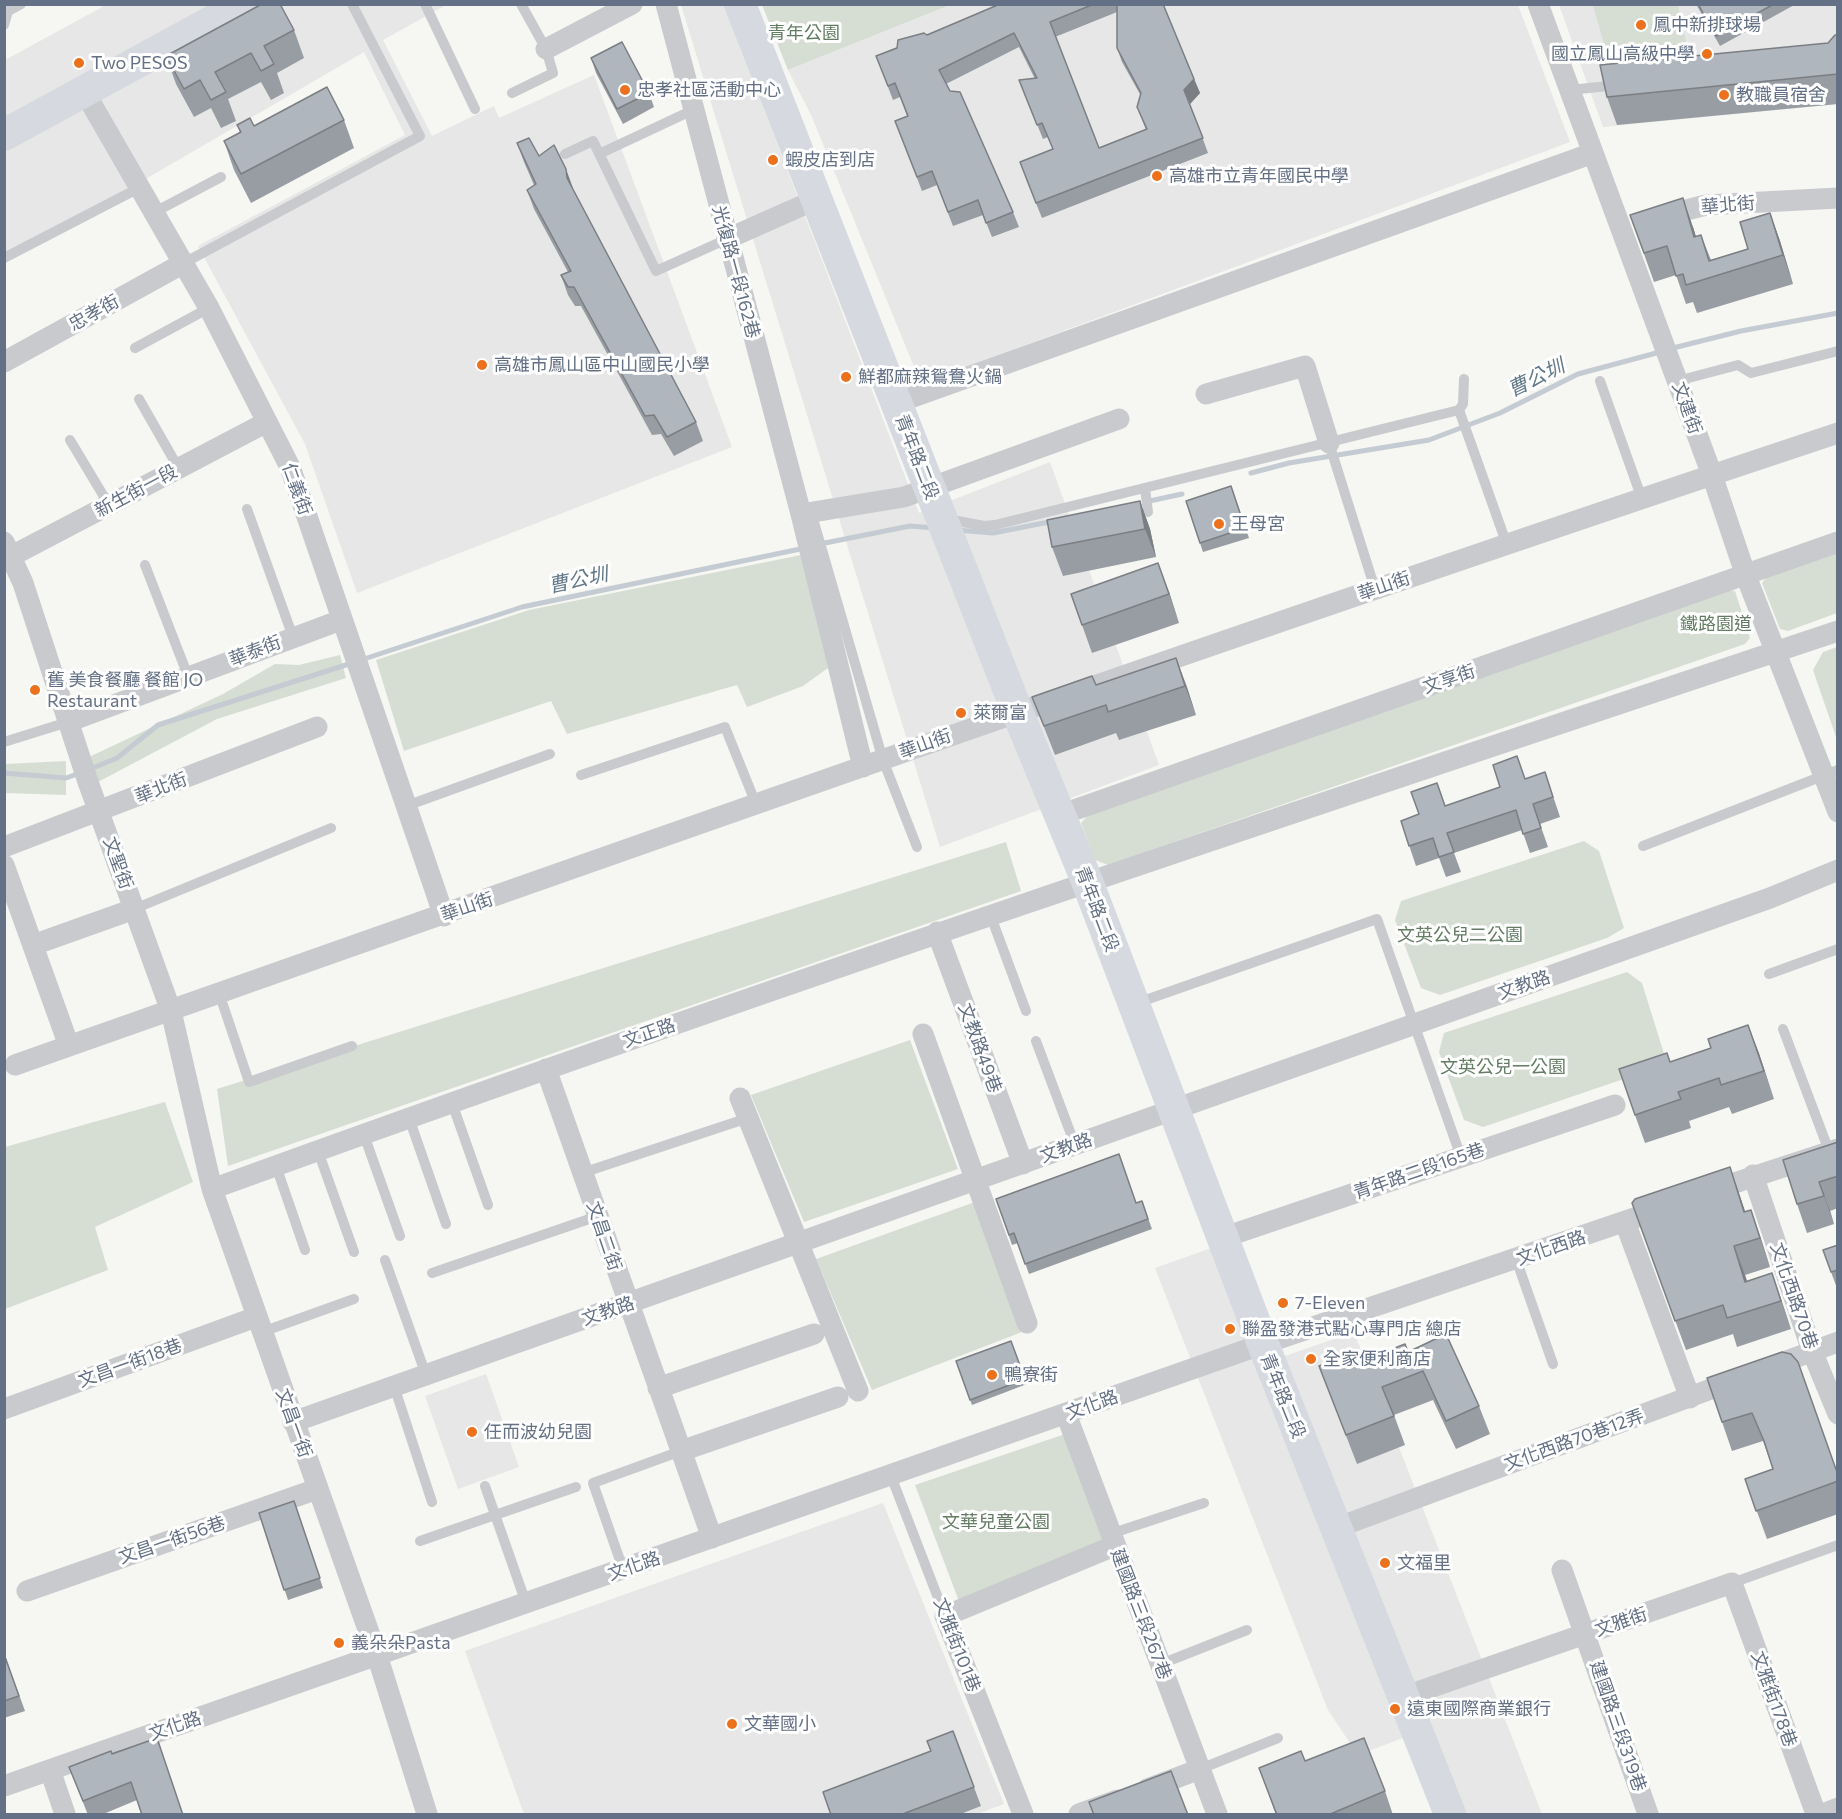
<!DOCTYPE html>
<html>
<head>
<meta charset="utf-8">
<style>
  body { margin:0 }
  #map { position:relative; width:1842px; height:1819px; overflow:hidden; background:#f6f6f2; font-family:Commissioner,sans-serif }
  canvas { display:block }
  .frame { position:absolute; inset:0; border:6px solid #647085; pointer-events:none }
</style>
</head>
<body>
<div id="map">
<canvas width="1842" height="1819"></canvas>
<div class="frame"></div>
</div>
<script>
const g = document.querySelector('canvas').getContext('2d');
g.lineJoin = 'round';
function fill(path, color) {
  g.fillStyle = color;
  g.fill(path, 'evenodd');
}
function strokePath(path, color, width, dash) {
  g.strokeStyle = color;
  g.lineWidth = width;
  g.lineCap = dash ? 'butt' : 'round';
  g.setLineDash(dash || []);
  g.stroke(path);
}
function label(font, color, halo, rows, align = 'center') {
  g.font = font + ' Commissioner,"Noto Sans TC",sans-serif';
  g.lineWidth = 6;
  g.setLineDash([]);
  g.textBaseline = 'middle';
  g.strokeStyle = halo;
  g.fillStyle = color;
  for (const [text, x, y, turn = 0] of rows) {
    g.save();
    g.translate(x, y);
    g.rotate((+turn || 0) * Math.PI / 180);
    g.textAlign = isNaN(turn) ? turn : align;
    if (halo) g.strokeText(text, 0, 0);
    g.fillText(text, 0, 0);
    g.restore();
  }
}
fill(new Path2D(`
  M 106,5 L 446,5 L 383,40 L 432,136 L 494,106 L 499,118 L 594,75 L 732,447 L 357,593 L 305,444 L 198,246 L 405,135 L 364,52 L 149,177 L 5,255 L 5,60 Z
  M 681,5 L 724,5 L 919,513 L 1050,462 L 1159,765 L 940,847 Z
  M 950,5 L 1518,5 L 1570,142 L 921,384 L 812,117 L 788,70 Z
  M 1559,5 L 1837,5 L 1837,104 L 1603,127 Z
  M 1220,1245 L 1265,1363 L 1354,1332 L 1542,1814 L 1438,1814 L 1408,1736 L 1358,1755 L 1328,1710 L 1155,1268 Z
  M 486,1374 L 519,1467 L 458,1489 L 425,1396 Z
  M 883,1503 L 1004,1804 L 977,1814 L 524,1814 L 465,1651 Z`), '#e6e7e6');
fill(new Path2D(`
  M 762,5 L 950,5 L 788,70 Z
  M 1593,5 L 1678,5 L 1687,46 L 1607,55 Z
  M 1837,550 L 1837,613 L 1788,631 L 1780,629 L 1762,583 L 1767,576 Z
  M 801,555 L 828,668 L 803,686 L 747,707 L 737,685 L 567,734 L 551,701 L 404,751 L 376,660 L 529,610 Z
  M 1725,590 L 1735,591 L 1750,638 L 1745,644 L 1108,865 L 1095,860 L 1081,823 L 1090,813 Z
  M 1837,647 L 1838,736 L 1836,737 L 1813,670 L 1823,652 Z
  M 340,655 L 346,678 L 217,719 L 98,782 L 89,757 L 223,694 L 275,664 L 299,665 Z
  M 66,761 L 66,795 L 5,793 L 5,764 Z
  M 1584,841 L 1599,851 L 1624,928 L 1607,938 L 1440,995 L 1421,988 L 1395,920 L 1401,901 Z
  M 1006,842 L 1021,891 L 228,1166 L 217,1089 Z
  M 1627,972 L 1642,983 L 1666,1060 L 1650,1070 L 1483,1127 L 1464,1120 L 1439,1052 L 1444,1033 Z
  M 910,1040 L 958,1169 L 804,1222 L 751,1095 Z
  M 165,1102 L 193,1182 L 95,1227 L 108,1270 L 5,1309 L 5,1147 Z
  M 975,1202 L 1022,1332 L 872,1390 L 816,1259 Z
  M 1068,1433 L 1109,1542 L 960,1604 L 915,1485 Z`), '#d6ded3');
strokePath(new Path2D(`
  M 1669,349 L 1741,331 L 1838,313
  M 1251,473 L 1289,463 L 1429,440 L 1500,413 L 1578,374 L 1660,352
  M 1145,502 L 1182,494
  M 956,530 L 993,533 L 1054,521
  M 820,544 L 910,526 L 935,528
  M 361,660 L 522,607 L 805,548
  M 88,770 L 117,758 L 158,725 L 352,663
  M 4,773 L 66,778 L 80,773`), '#c4cbd2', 5);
strokePath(new Path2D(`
  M 425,4 L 475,109
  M 4,5 L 8,11 L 21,4
  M 4,25 L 8,11
  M 1570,90 L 1617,85
  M 512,93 L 553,73 L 546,49 L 521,4
  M 565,154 L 593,141 L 656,271 L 727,239
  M 599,154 L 693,110
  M 153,213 L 221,177
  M 4,258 L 139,188
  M 182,264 L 420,136 L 352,4
  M 135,348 L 209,308
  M 1600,381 L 1642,499
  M 1677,381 L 1738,365 L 1751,373 L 1838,351
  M 139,399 L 179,469
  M 1459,410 L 1507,545
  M 1459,410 L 1463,404 L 1464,379
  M 70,440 L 109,505
  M 1329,443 L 1375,589
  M 1145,488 L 1148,512
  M 247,509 L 293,637
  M 811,512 L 883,760 L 917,847
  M 947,519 L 984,526 L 995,525 L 1459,410
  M 145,565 L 188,676
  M 4,742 L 68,722
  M 581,775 L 725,727 L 756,804
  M 406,806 L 550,754
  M 1643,846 L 1838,770
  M 134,909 L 331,828
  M 990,914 L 1026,1011
  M 1769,974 L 1838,949
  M 219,993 L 249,1082 L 352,1046
  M 1137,1003 L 1377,919 L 1461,1157
  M 1783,1029 L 1829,1151
  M 1036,1041 L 1075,1145
  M 452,1103 L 488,1205
  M 409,1118 L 446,1224
  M 364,1135 L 400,1236
  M 318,1151 L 354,1252
  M 276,1166 L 305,1250
  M 582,1173 L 748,1118
  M 1516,1259 L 1553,1364
  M 385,1260 L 426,1375
  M 432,1273 L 598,1216
  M 262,1332 L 354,1299
  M 394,1386 L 432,1502
  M 891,1476 L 945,1616
  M 485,1486 L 526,1603
  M 1110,1534 L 1204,1503
  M 420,1541 L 576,1487
  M 623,1569 L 593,1483 L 681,1451
  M 1732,1583 L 1838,1545
  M 1161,1664 L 1247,1630
  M 1200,1769 L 1278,1738`), '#c8cace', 10);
strokePath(new Path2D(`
  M 666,4 L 801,514 L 863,767
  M 1538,4 L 1712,475 L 1746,576 L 1838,812
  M 546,49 L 632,4
  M 84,91 L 209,308 L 290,467 L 444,916
  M 1659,217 L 1706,205 L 1838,198
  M 727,239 L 817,199
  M 4,362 L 182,264
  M 1206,394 L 1305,366 L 1329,443
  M 896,403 L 1593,153
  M 801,514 L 904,497 L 1119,419
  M 4,542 L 23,583 L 88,782 L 171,1011 L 212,1189 L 377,1655 L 427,1814
  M 4,560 L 267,422
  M 68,722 L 341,620
  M 1060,815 L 1838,542
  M 4,847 L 317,727
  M 4,865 L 69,1046
  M 937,932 L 1023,1164
  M 33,945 L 134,909
  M 923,1034 L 1027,1323
  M 15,1065 C 622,851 1227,636 1838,433
  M 546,1069 L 712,1538
  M 740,1098 L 858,1391
  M 1753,1175 L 1812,1351 L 1838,1414
  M 212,1189 C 751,993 1294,812 1838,631
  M 1707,1192 L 1838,1149
  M 1625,1222 L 1690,1398
  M 1222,1238 L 1615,1105
  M 1767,1368 L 1838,1342
  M 658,1388 L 814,1334
  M 4,1409 L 256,1317
  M 1066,1414 L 1217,1814
  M 293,1422 L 1770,898 L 1838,870
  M 681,1451 L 838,1397
  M 1336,1528 L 1738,1379
  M 1562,1570 L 1648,1814
  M 27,1591 L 317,1489
  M 1403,1697 L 1732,1583 L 1816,1814
  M 50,1770 L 65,1814
  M 4,1786 L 1263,1344 L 1664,1208
  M 1147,1789 L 1200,1769
  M 1023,1814 L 945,1616 L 1114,1546
  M 1079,1814 L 1118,1800
  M 1823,1814 L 1838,1808`), '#c8cace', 21);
strokePath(new Path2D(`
  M 740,4 L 1017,711 L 1087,881 L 1263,1344 L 1450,1814
  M 4,135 L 244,4`), '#d6d9df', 32);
fill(new Path2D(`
  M 1000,4 L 1163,4 L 1200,93 L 1190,104 L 1208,153 L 1042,218 L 1025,176 L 1053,149 L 1048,137 L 1043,139 L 1019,80 L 1035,79 L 1019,47 L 946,84 L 1013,212 L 1019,227 L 992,237 L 983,215 L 953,226 L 937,185 L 922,191 L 895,121 L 907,116 L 900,97 L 893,100 L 876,56 ZM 1117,12 L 1117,48 L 1122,62 L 1141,96 L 1137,107 L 1146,130 L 1099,148 L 1055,37 Z
  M 1696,4 L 1796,4 L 1720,46 Z
  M 294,30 L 304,58 L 277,73 L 284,93 L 271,100 L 261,82 L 228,99 L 236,121 L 221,128 L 211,108 L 194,117 L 176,84 L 166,56 Z
  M 1838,35 L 1838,104 L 1617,125 L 1607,97 L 1828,43 Z
  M 591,58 L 649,93 L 654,107 L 623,124 L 596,73 Z
  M 344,120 L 354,148 L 251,203 L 234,170 L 224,141 L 240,133 L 237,125 L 254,126 Z
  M 517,143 L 539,156 L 573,189 L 696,422 L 703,441 L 674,456 L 661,434 L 652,435 L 581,306 L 575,306 L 568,295 L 561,275 L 568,272 L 534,209 L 527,190 L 534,185 L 524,162 Z
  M 1770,213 L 1780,241 L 1793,284 L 1697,313 L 1693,302 L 1686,304 L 1676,275 L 1654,282 L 1630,215 L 1693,227 L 1696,237 L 1701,235 L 1711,260 L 1748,249 Z
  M 1231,486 L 1249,538 L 1203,552 L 1186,501 Z
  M 1140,501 L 1150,529 L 1156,557 L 1063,576 L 1052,547 Z
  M 1169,592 L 1179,623 L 1092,653 L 1071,594 Z
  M 1176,658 L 1196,715 L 1119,740 L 1116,733 L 1055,755 L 1032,697 L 1096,685 Z
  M 1545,772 L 1560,817 L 1540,824 L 1548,847 L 1530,853 L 1522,830 L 1454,853 L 1461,872 L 1446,877 L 1439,858 L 1416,866 L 1401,821 Z
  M 1748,1025 L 1774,1099 L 1732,1114 L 1729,1107 L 1689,1121 L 1691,1128 L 1645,1143 L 1635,1115 L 1670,1062 L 1711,1048 Z
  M 1838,1142 L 1838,1208 L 1830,1211 L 1834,1224 L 1807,1233 L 1797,1204 Z
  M 1730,1167 L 1745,1212 L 1761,1239 L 1770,1267 L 1745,1275 L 1747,1281 L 1772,1273 L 1791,1329 L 1737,1347 L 1733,1334 L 1686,1350 L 1632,1203 Z
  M 996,1199 L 1136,1203 L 1142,1201 L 1152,1229 L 1029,1274 L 1018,1243 L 1012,1245 Z
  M 1838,1245 L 1838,1291 L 1831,1272 Z
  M 1408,1352 L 1479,1406 L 1490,1434 L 1456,1449 L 1433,1400 L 1394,1415 L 1405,1445 L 1357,1464 L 1319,1366 L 1351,1365 Z
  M 956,1361 L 1025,1379 L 1027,1384 L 972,1405 Z
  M 1707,1378 L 1838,1474 L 1838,1514 L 1767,1539 L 1745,1479 L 1773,1469 L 1763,1441 L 1732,1451 Z
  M 294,1501 L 323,1588 L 288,1600 L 259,1513 Z
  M 4,1653 L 25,1711 L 4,1718 Z
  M 953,1731 L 981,1806 L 958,1815 L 831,1815 L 931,1751 Z
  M 157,1738 L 137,1800 L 101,1815 L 88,1815 L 69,1767 Z
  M 1305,1761 L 1385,1791 L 1393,1815 L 1276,1815 L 1259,1768 Z`), '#979da3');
fill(new Path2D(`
  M 1194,79 L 1200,93 L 1190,104 L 1184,90 Z
  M 566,169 L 573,188 L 567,178 Z
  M 1683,198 L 1693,227 L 1705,266 L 1694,237 Z
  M 1770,213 L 1780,241 L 1793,284 L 1783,255 Z
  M 1140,501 L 1150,529 L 1156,557 L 1145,529 Z
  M 1158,563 L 1169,592 L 1179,623 L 1169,594 Z
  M 1176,658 L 1187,687 L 1196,715 L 1185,686 Z
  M 1748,1025 L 1759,1053 L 1774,1099 L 1764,1071 Z
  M 1730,1167 L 1740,1196 L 1755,1241 L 1744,1212 Z
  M 1819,1182 L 1830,1211 L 1834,1224 Z
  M 1751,1210 L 1761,1239 L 1770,1267 L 1760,1238 Z
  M 1734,1246 L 1745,1275 L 1756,1310 L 1745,1282 Z
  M 1772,1273 L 1782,1302 L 1791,1329 L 1781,1301 Z`), '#7b7f84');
const building = new Path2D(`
  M 262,4 L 280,4 L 294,30 L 264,46 L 274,64 L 261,71 L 251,53 L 215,72 L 226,92 L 211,100 L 200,80 L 184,89 L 166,56 Z
  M 1000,4 L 1094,4 L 1050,22 L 1099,148 L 1147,129 L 1137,107 L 1141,93 L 1117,48 L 1117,4 L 1163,4 L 1194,79 L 1184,90 L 1203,138 L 1036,203 L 1020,162 L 1053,149 L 1042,123 L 1037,125 L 1019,80 L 1037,78 L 1014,33 L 939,70 L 950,91 L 960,92 L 1013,212 L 986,223 L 978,200 L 948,212 L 932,171 L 917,177 L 895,121 L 908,116 L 895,83 L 888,86 L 876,56 L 897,48 L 898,40 L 924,33 L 927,35 Z
  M 1698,4 L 1774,4 L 1716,36 Z
  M 1835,35 L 1838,35 L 1838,74 L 1607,97 L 1600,65 L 1828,43 Z
  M 622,42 L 649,93 L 617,109 L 591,58 Z
  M 327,87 L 344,120 L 241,174 L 224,141 L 241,132 L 237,125 L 250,118 L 254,126 Z
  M 529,138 L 539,156 L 554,145 L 566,169 L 567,178 L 696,422 L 667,437 L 654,415 L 645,416 L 574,287 L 568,287 L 561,275 L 571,271 L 527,190 L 536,184 L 517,143 Z
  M 1683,198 L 1694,237 L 1701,235 L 1709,261 L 1748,249 L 1740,222 L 1770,213 L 1783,255 L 1686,285 L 1683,274 L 1676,276 L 1667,246 L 1644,253 L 1630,215 Z
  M 1231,486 L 1245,528 L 1200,543 L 1186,501 Z
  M 1140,501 L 1145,529 L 1052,547 L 1047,520 Z
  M 1158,563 L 1169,594 L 1082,625 L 1071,594 Z
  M 1176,658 L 1185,686 L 1108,712 L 1106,705 L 1044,726 L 1032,697 L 1092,676 L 1096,685 Z
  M 1517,756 L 1525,779 L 1545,772 L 1553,797 L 1533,804 L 1541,828 L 1523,834 L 1516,810 L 1447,833 L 1454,852 L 1439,857 L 1433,838 L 1409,846 L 1401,821 L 1419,814 L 1411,792 L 1437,783 L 1445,806 L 1500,787 L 1493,765 Z
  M 1748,1025 L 1764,1071 L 1721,1085 L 1719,1078 L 1678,1092 L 1681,1099 L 1635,1115 L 1619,1069 L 1667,1053 L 1670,1062 L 1711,1048 L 1708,1039 Z
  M 1838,1142 L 1838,1176 L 1819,1182 L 1824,1196 L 1797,1204 L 1783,1160 Z
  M 1119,1154 L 1136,1203 L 1142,1201 L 1148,1219 L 1025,1264 L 1014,1233 L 1009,1235 L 996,1199 Z
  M 1730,1167 L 1744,1212 L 1751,1210 L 1760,1238 L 1734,1246 L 1745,1282 L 1772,1273 L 1781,1301 L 1727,1318 L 1723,1305 L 1675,1321 L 1632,1203 L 1635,1199 Z
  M 1838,1245 L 1838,1270 L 1831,1272 L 1823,1250 Z
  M 1446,1334 L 1479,1406 L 1446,1421 L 1423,1371 L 1382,1387 L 1394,1416 L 1346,1435 L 1319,1366 L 1347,1355 L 1351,1365 L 1405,1344 L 1408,1352 Z
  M 1011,1341 L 1025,1379 L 970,1400 L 956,1361 Z
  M 1782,1352 L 1791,1354 L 1798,1362 L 1838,1475 L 1838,1481 L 1756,1511 L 1745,1479 L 1773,1469 L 1764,1441 L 1752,1413 L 1722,1422 L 1707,1378 Z
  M 294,1501 L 320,1578 L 284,1590 L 259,1513 Z
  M 4,1654 L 19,1696 L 4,1701 Z
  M 953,1731 L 974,1787 L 900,1815 L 831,1815 L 823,1792 L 931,1751 L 927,1741 Z
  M 157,1738 L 183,1815 L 142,1815 L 131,1782 L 83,1801 L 69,1767 L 111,1751 L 112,1754 Z
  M 1364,1738 L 1385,1791 L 1328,1815 L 1277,1815 L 1259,1768 L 1301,1751 L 1305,1761 Z
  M 1171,1771 L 1188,1815 L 1094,1815 L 1089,1802 Z`);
fill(building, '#b0b6bd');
strokePath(building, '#7b7f84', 1.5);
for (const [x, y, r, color] of [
  [1641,25,6,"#ec711d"],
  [1707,54,6,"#ec711d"],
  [79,63,6,"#ec711d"],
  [625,90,6,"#ec711d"],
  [1724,95,6,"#ec711d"],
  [773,160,6,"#ec711d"],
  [1157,176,6,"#ec711d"],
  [482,365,6,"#ec711d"],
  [846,377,6,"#ec711d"],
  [1219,524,6,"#ec711d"],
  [35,690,6,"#ec711d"],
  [961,713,6,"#ec711d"],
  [1283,1303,6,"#ec711d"],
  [1230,1329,6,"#ec711d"],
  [1311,1359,6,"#ec711d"],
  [992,1375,6,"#ec711d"],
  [472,1432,6,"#ec711d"],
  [1385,1563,6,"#ec711d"],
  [339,1643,6,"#ec711d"],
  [1395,1709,6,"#ec711d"],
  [732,1724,6,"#ec711d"]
]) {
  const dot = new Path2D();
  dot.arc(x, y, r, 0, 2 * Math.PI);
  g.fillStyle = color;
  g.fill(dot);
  strokePath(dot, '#fff', 2);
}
label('18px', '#647085', '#fff', [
  ["鳳中新排球場",1653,25],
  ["國立鳳山高級中學",1695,54,"right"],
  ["Two PESOS",91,63],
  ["忠孝社區活動中心",637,90],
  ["教職員宿舍",1736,95],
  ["蝦皮店到店",785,160],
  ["高雄市立青年國民中學",1169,176],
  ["高雄市鳳山區中山國民小學",494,365],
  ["鮮都麻辣鴛鴦火鍋",858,377],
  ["王母宮",1231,524],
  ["舊 美食餐廳 餐館 JO",47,680],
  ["Restaurant",47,701],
  ["萊爾富",973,713],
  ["7-Eleven",1295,1303],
  ["聯盈發港式點心專門店 總店",1242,1329],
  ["全家便利商店",1323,1359],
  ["鴨寮街",1004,1375],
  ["任而波幼兒園",484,1432],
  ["文福里",1397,1563],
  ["義朵朵Pasta",351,1643],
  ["遠東國際商業銀行",1407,1709],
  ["文華國小",744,1724]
], 'left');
label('18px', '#637c63', '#fff', [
  ["青年公園",804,33],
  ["鐵路園道",1716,624],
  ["文英公兒二公園",1460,935],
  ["文英公兒一公園",1503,1067],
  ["文華兒童公園",996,1522]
]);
label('18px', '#647085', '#fff', [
  ["華北街",1728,205,-5],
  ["光復路一段162巷",736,272,75],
  ["忠孝街",94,313,-29],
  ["文建街",1687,408,70],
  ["青年路二段",917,457,69],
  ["仁義街",297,489,70],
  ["新生街一段",136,491,-28],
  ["華山街",1384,586,-19],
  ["華泰街",255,651,-21],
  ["文享街",1449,679,-19],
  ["華山街",925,744,-20],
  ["華北街",161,788,-21],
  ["文聖街",118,863,70],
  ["華山街",467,907,-19],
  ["青年路二段",1097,909,69],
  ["文教路",1524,985,-19],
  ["文正路",649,1033,-19],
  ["文教路49巷",980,1048,70],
  ["文教路",1066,1148,-20],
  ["青年路二段165巷",1419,1171,-19],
  ["文昌二街",604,1236,71],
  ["文化西路",1551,1248,-19],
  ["文化西路70巷",1794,1296,71],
  ["文教路",608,1311,-19],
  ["文昌一街18巷",130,1363,-20],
  ["青年路二段",1283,1396,68],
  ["文化路",1092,1405,-20],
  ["文昌一街",294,1423,70],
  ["文化西路70巷12弄",1574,1440,-20],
  ["文昌一街56巷",172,1540,-19],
  ["文化路",634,1566,-19],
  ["建國路三段267巷",1141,1614,69],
  ["文雅街",1621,1622,-19],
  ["文雅街101巷",957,1645,69],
  ["文雅街178巷",1774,1699,70],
  ["文化路",175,1726,-19],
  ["建國路三段319巷",1618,1726,71]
]);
label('italic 20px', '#647989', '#fff', [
  ["曹公圳",1536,378,-26],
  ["曹公圳",578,580,-12]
]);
</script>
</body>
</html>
